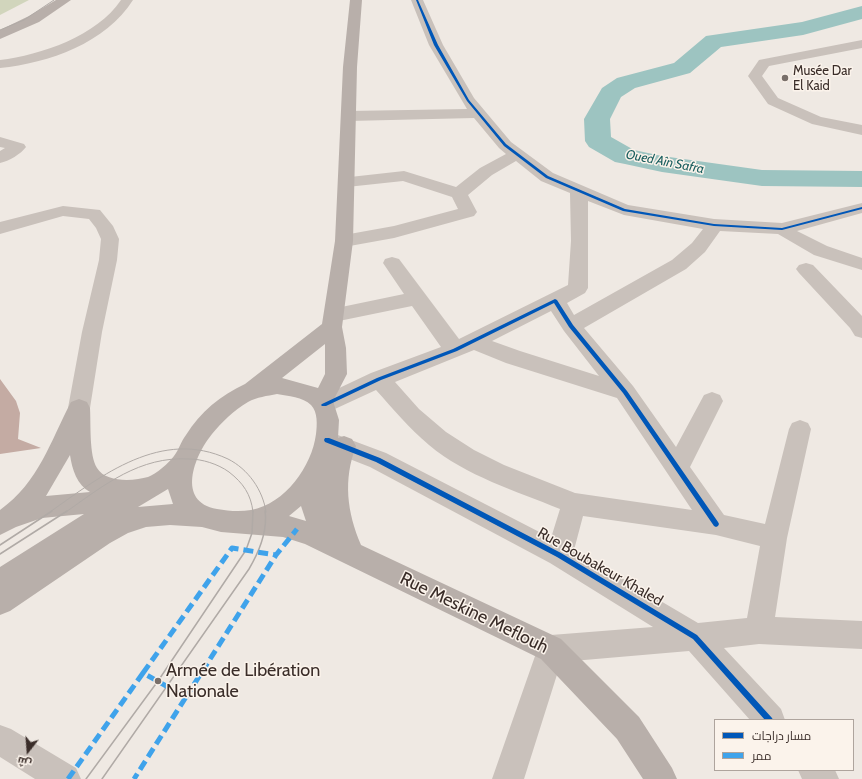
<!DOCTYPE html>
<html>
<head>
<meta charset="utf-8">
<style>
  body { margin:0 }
  #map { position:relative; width:862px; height:779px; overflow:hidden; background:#efe9e3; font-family:Cabin,Cairo,sans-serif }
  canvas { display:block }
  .legend { position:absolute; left:714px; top:719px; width:140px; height:52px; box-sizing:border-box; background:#fbf3eb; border:1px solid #aea49d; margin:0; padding:5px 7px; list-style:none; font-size:12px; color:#3a2d29 }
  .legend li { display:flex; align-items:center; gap:8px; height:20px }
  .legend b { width:20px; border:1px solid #aea49d }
  .north { position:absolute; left:8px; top:731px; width:40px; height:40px; -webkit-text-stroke:3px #fbf3eb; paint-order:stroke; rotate:197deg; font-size:11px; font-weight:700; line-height:16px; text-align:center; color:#3a2d29 }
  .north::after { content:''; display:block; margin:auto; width:14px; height:18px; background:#3a2d29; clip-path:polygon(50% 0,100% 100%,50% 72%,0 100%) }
</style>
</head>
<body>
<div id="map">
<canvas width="862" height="779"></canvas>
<ul class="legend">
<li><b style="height:5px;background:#0057b8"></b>مسار دراجات</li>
<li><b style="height:5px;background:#3fa3eb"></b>ممر</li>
</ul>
<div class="north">ش</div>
</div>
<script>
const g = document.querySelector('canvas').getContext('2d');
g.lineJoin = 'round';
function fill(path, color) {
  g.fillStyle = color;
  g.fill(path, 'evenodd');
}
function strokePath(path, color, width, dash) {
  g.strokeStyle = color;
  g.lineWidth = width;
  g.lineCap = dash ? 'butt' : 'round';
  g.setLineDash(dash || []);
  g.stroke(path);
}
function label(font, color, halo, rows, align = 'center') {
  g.font = font + ' Cabin,sans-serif';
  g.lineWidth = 3;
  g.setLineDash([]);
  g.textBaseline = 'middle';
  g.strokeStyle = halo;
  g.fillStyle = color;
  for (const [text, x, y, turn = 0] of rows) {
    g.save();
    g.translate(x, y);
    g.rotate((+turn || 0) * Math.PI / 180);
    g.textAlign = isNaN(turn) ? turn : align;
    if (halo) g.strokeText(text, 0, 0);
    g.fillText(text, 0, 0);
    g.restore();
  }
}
fill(new Path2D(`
  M 0,0 L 29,0 L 0,15 Z`), '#d1d5bc');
fill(new Path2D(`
  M 862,6 L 862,19 L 803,35 L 721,47 L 690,73 L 635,88 L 621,97 L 610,119 L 611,137 L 634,150 L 662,156 L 762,170 L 862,171 L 862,187 L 762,186 L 662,172 L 625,164 L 615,162 L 589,147 L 585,141 L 584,119 L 602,88 L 617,78 L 674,63 L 706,36 L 802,22 Z`), '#9dc4c1');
fill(new Path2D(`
  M 0,379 L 16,401 L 20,413 L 18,439 L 41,448 L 0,454 Z`), '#c4aba3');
fill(new Path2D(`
  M 121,0 L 133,0 C 106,43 49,63 0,68 L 0,60 C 41,55 97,36 121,0 Z
  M 411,0 L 423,0 L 443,45 L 474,98 L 511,142 L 553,173 L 628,205 L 714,219 L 782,223 L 862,203 L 862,213 L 797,231 L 827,246 L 862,258 L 862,270 L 814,255 L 778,234 L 720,231 L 705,252 L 686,269 L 584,328 L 633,386 L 676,447 L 704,395 L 712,392 L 720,395 L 723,401 L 690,467 L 724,515 L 765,524 L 789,429 L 792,423 L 800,420 L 808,423 L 811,429 L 787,538 L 775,617 L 862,621 L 862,649 L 759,644 L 724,648 L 781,709 L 785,720 L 750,720 L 689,651 L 561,662 L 524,779 L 492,779 L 541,639 L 551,635 L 653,627 L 550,563 L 370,467 L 319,447 L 315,440 L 319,433 L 327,431 L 386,453 L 551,538 L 560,509 C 516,491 466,476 429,445 C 409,428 393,409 376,390 L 324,414 L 316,411 L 313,405 L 316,399 L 371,373 L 441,347 L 412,306 L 334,322 L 327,320 L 324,315 L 327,310 L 404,294 L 383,263 L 385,259 L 392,257 L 399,259 L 459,339 L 568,285 L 571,241 L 570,193 L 541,181 L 516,161 L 492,175 L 468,195 L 477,212 L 474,216 L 394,238 L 344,247 L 338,245 L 335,241 L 338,237 L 344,235 L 394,226 L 458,209 L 452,197 L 403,181 L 347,187 L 341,186 L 339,182 L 341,178 L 404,171 L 456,187 L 480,168 L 506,154 L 499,148 L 474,118 L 349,121 L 344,119 L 341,116 L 344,113 L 349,111 L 467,109 L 429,45 ZM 588,201 L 624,215 L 703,229 L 692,243 L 672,260 L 574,315 L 567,303 L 585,293 L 588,288 ZM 551,311 L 564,331 L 599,376 L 520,351 L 492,341 ZM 474,350 L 506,363 L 617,398 L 692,510 L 575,493 L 504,465 L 474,450 L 446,432 L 419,409 L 395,382 ZM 583,516 L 716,535 L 760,546 L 747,618 L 698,623 L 574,550 Z
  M 862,40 L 862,48 L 769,66 L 762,76 L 778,98 L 821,117 L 862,125 L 862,135 L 812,124 L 768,104 L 748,76 L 759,60 Z
  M 0,137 L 24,144 L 26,147 C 21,154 9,161 0,163 L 0,151 L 5,148 L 0,147 Z
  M 63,206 L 100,210 L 113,226 L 119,239 L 117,260 L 102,332 L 90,408 L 87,414 L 79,417 L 71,414 L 68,408 L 82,332 L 99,260 L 101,239 L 96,228 L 89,219 L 63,216 L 0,234 L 0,222 Z
  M 806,263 L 813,265 L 862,316 L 862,338 L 855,336 L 850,328 L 799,273 L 796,269 L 799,265 Z
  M 0,725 L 11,729 L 76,768 L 81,779 L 35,779 L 0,757 Z
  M 798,770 L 835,770 L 839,779 L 802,779 Z`), '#c9c1bb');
fill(new Path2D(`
  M 56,0 L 71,0 L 39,22 L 0,39 L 0,30 L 29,16 Z
  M 350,0 L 362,0 L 357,67 L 353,241 L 342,327 L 346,348 L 347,374 L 333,401 L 339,420 L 338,438 L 344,436 L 352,439 L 356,446 C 343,480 347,512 361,545 L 561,639 L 639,717 L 672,768 L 677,779 L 643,779 L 617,739 L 541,659 L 305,544 L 283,537 L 221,532 L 202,527 L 170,525 L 146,527 L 128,533 L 110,543 L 10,611 L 0,615 L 0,567 L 84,514 L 42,518 L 16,527 L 0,535 L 0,510 C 39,482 50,442 71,402 L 79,399 L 87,402 L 90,408 C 91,424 89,455 97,468 C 106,483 134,481 148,477 C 156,474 169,463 174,456 C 179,450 181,441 186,435 C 200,412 221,395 245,384 L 322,324 L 335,241 L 343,67 ZM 325,344 L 325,374 L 318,388 L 282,378 ZM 277,394 C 288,396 303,397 311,405 C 318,412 317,425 316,434 C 312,466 285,504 251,510 C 240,512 228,511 217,509 C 176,502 194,456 212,434 C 222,422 234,410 248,402 C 257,397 267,396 277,394 ZM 70,455 C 72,469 77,485 90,492 L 46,496 ZM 168,489 L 173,504 L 138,507 ZM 301,506 L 306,521 L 289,516 Z`), '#b8afaa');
strokePath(new Path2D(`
  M 0,30 L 24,20 L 54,0
  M 50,512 C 102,475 162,428 228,459 C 248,469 263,490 266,512
  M 66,512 C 104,485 140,456 189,459 C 202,459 218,464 229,472 C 243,483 251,494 253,512`), '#b0aaa6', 1);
strokePath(new Path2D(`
  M 0,545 L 52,511
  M 0,554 L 67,511
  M 86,779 L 158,681 L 246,550 L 252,533 L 253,511
  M 102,779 L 249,569 C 259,552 268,532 265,511`), '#b0aaa6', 1.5);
strokePath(new Path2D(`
  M 143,673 L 232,548 L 276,555
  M 186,697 L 276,555 L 297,529
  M 68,779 L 143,673 L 186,697 L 134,779`), '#3fa3eb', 5, [10, 5]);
fill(new Path2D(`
  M 416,0 L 418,0 L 438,45 L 469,100 L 506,144 L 548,176 L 625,209 L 714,224 L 782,228 L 862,207 L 862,209 L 782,230 L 714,226 L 623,211 L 546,178 L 504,146 L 467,101 L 434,45 Z
  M 555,299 L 557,300 L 573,325 L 627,391 L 718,522 L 719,524 L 718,526 L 716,527 L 714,526 L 623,393 L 569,327 L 554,303 L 457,351 L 381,380 L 326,406 L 322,406 L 321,405 L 322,404 L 377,378 L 453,349 Z
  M 325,438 L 329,438 L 380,458 L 561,553 L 697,635 L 772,718 L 773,720 L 765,720 L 693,639 L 557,557 L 376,462 L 325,442 L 324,440 Z`), '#0057b8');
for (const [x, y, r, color] of [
  [785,78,4,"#796f6a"],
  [158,681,4,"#796f6a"]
]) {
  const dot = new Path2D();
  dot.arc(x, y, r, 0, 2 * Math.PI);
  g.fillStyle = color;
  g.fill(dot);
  strokePath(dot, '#fbf3eb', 1.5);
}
label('13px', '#3a2d29', '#fbf3eb', [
  ["Musée Dar",793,71],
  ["El Kaid",793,86]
], 'left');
label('italic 13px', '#1a5f5f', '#fbf3eb', [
  ["Oued Aîn Safra",665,162,11]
]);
label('15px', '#3a2d29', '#fbf3eb', [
  ["Rue Boubakeur Khaled",600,567,30]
]);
label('18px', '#3a2d29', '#fbf3eb', [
  ["Rue Meskine Meflouh",474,613,26]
]);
label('18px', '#3a2d29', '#fbf3eb', [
  ["Armée de Libération",166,671],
  ["Nationale",166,692]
], 'left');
</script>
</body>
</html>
